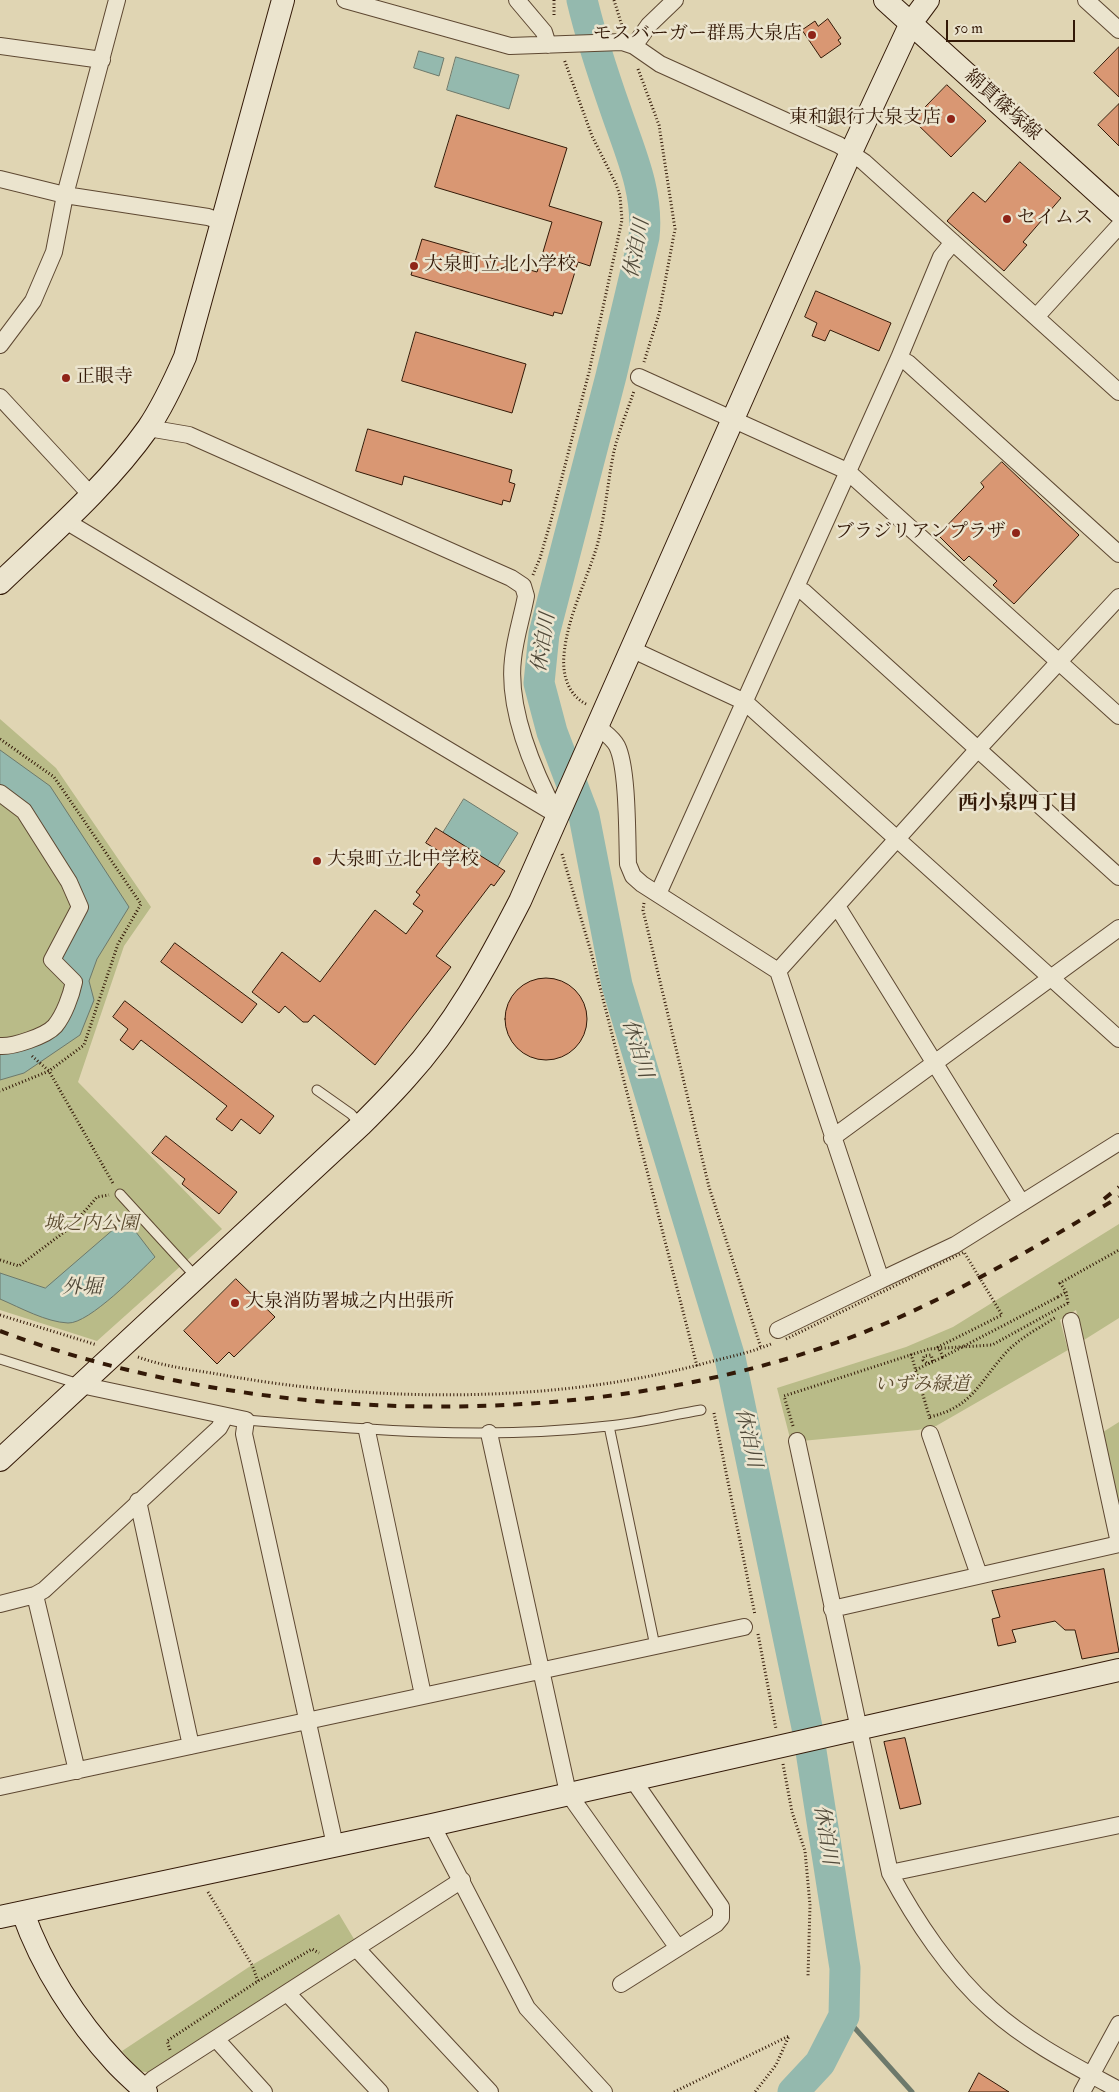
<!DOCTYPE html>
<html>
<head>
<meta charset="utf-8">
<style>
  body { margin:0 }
  #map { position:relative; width:1119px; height:2092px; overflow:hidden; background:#e0d5b3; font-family:"IM FELL Double Pica",serif }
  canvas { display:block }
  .scale { position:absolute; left:946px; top:20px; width:129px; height:22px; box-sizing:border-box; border:2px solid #331907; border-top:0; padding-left:6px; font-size:15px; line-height:18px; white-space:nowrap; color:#331907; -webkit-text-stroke:4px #ebe4ce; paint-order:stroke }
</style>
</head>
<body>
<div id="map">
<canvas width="1119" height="2092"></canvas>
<div class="scale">50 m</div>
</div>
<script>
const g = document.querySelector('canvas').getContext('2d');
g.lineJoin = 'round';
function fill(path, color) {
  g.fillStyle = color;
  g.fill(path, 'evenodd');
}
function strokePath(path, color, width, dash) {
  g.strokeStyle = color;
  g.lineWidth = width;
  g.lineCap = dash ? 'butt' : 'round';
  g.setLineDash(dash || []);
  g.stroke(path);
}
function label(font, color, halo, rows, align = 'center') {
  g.font = font + ' "IM FELL Double Pica","Noto Serif JP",serif';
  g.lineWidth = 5;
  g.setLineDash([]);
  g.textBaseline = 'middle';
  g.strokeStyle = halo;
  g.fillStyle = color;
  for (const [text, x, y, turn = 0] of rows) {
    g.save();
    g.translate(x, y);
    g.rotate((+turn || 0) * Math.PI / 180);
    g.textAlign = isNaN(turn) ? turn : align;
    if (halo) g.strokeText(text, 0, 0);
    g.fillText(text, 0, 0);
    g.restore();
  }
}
fill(new Path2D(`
  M 0,719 L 56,768 L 151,907 L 124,946 L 78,1082 L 222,1229 L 97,1341 L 0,1310 Z
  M 1119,1224 L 1119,1318 L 1084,1340 L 1076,1310 L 1060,1320 L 1068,1350 L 936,1426 L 918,1430 L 791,1442 L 777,1388 L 906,1347 L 953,1327 Z
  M 1119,1422 L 1119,1505 L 1103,1432 Z
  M 339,1914 L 354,1939 L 339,1949 L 339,1954 L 154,2073 L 137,2071 L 133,2067 L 132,2063 L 122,2051 L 252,1965 Z`), '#b9bb88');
const water = new Path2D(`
  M 419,51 L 444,58 L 439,76 L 414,68 Z
  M 456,57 L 519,75 L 509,109 L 447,90 Z
  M 0,750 L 50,786 L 129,907 L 97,959 L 89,981 L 94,1000 L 80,1035 L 24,1073 L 0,1080 L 0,1051 L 14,1052 L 78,996 L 57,959 L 85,906 L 0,786 Z
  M 464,799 L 518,833 L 497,867 L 443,833 Z
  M 126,1219 L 155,1257 C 140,1271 89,1324 68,1323 C 46,1322 21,1308 0,1299 L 0,1273 L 45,1288 Z`);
fill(water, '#94b9ae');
strokePath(water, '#6d796b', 1);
strokePath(new Path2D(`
  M 844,2016 L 912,2092`), '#6d796b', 5);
strokePath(new Path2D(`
  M 582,0 C 591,38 603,74 616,111 C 630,152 649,193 644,237 L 611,376 L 544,634 L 539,683 L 552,732 L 584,816 L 617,985 L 730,1358 L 808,1732 L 845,1968 L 844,2016 L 820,2063 L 793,2092`), '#94b9ae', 31);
const building = new Path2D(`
  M 828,19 L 841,38 L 838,40 L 841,44 L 821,58 L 802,30 L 815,21 L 818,26 Z
  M 1119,47 L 1119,97 L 1094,73 Z
  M 947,85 L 986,121 L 951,157 L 913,120 Z
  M 1119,104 L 1119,146 L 1098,125 Z
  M 457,115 L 567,148 L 549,206 L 602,222 L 590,266 L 578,262 L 562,314 L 554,312 L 553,316 L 411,275 L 422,239 L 537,272 L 552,222 L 435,187 Z
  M 1020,162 L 1061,198 L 1023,242 L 1027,245 L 1004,271 L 947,221 L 973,192 L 985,202 Z
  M 816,291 L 891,323 L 879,351 L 830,330 L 825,341 L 812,336 L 817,323 L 805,317 Z
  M 416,332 L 526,364 L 512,413 L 402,381 Z
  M 368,429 L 512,470 L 509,482 L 515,484 L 510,502 L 503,500 L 502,505 L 404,476 L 402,485 L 356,471 Z
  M 1002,462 L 1079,535 L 1014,604 L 993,585 L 997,581 L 969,556 L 964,561 L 938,535 L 984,487 L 981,483 Z
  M 436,828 L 505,871 L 494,886 L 491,884 L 436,956 L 451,967 L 375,1065 L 314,1015 L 308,1022 L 303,1022 L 285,1006 L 279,1013 L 252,992 L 282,952 L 320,982 L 375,910 L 406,934 L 423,911 L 413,904 L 420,895 L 416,892 L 445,855 L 426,843 Z
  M 175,943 L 257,1004 L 242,1023 L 161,962 Z
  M505 1019a41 41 0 1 1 82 0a41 41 0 1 1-82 0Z
  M 125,1001 L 274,1116 L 260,1134 L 241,1119 L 232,1131 L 216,1119 L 227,1106 L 141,1040 L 133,1050 L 120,1040 L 128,1029 L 113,1017 Z
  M 166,1136 L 237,1192 L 219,1214 L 182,1184 L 185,1179 L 152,1153 Z
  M 236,1279 L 275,1317 L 234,1357 L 229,1352 L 217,1364 L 184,1331 Z
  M 1104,1569 L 1119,1652 L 1082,1659 L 1075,1630 L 1065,1630 L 1055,1621 L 1012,1630 L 1016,1642 L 998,1646 L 992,1619 L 1000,1617 L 992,1591 Z
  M 905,1738 L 921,1804 L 900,1809 L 884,1742 Z
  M 979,2073 L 1009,2092 L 969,2092 Z`);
fill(building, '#d99773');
strokePath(building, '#331907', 1);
const lane = new Path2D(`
  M 317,1090 L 351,1114 L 361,1125
  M 120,1194 L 196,1277
  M 0,1359 L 79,1384
  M 246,1420 C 366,1430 488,1440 608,1426 C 639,1423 671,1415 701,1410
  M 609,1426 L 655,1646`);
const street = new Path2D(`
  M 345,0 L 510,46 L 622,42 L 634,46 L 660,64 L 839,145 L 864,162 L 1119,392
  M 517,0 L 544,32 L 548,45
  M 1086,0 L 1119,30
  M 0,46 L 102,60
  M 634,46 L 649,25 L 675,0
  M 0,179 L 65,195 L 208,217 L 222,222
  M 1036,317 L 1119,226
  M 0,345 L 33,301 L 54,252 L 65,195 L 117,0
  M 899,358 L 908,363 L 1119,554
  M 639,377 L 847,471 L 1119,716
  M 0,397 L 90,494
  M 148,428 L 189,435 L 511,578 L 523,586 L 526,596 C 522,617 515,638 513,659 C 507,709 534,772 557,815
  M 64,520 L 557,815
  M 796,588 L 804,592 L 1119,877
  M 631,649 L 745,702 L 1119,1039
  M 598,727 C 605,733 613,738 617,746 C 628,768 627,837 628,864 L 633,876 L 642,884 L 778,971 L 881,1280 L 955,1245 L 1119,1142
  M 0,793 L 24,811 L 69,882 L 80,907 L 52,960 L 74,982 C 71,996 64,1015 55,1026 C 46,1036 13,1047 0,1046
  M 658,894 L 899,358 L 941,257 L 953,242
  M 837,906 L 1021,1202
  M 778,971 L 978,749 L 1119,597
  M 832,1138 L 1119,928
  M 1071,1321 L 1119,1543
  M 778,1330 L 881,1280
  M 81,1385 L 246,1420 L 244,1434 L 335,1845
  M 367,1431 L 423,1695
  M 489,1433 L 568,1793 L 678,1948
  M 930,1434 L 979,1575
  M 797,1441 L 890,1873 C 915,1920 951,1974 991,2009 C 1029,2043 1075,2066 1119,2090
  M 138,1501 L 191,1746
  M 35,1595 L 77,1771
  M 0,1604 L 35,1595 L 44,1590 L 219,1428 L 225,1417
  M 832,1609 L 1119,1544
  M 0,1787 L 744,1627
  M 432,1825 L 527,2008 L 604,2092
  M 890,1873 L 1119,1825
  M 357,1949 L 490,2092
  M 621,1984 L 716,1924 L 721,1918 L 721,1907 L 633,1780
  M 288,1994 L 380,2092
  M 217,2040 L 264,2092
  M 139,2092 L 153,2079 L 462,1880
  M 1082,2092 L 1119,2024`);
const secondary = new Path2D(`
  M 885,0 L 1119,212
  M 0,583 C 51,534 107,486 148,428 C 163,406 174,382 185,357 L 283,0
  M 0,1460 L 361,1125 C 376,1110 392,1094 406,1078 C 454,1026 488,963 520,901 L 851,152 L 911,23 L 928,0
  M 23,1913 C 42,1967 76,2020 115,2062 C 125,2073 136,2082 146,2092
  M 0,1917 L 432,1825 L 1119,1670`);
strokePath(lane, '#5e4832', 11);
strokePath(street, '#5e4832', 18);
strokePath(secondary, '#331907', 24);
strokePath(new Path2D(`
  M 554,0 L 554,17
  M 614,0 L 622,26
  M 638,69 L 659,125 L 675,229 L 659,314 L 644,362
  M 533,575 L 540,558 L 550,524 L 589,372 L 622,220 L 620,196 L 616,184 L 592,136 L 564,59
  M 586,704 C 568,695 562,674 564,655 C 567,618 586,582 597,546 C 605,516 607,487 613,456 C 617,435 627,412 634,391
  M 0,739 L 54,777 L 141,904 L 118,944 L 84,1045 L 49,1071 L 0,1091
  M 562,854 L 591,952 L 697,1366
  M 644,903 L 643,910 L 709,1187 L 761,1348
  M 32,1056 L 49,1071 L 114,1185
  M 0,1260 L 19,1266 L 71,1227 L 97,1197 L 109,1195
  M 1058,1297 L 1066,1292
  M 1068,1303 L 1066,1292 L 1060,1283 L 1119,1250
  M 0,1315 L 97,1345
  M 911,1354 L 930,1419
  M 138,1357 C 165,1367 195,1370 223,1375 C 378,1403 561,1404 713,1361 C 733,1356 752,1352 771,1344
  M 916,1370 L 933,1361
  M 714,1413 L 755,1615
  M 930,1417 C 971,1407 978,1385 1003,1356 C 1017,1339 1038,1329 1056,1317
  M 793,1426 L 784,1396 L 929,1349 L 992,1345 L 1068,1303
  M 758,1634 L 776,1729
  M 783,1764 L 792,1812 L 805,1851 L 810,1905 L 808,1976
  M 208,1892 L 252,1965 L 258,1981
  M 170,2050 L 167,2041 L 258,1981 L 312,1949 L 319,1953
  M 674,2092 L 789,2036 L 776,2065 L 755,2092`), '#331907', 3, [1, 2.5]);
strokePath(lane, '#ebe4ce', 9);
strokePath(street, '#ebe4ce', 16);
strokePath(secondary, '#ebe4ce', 22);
strokePath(new Path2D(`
  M 1104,1199 L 1119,1187
  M 0,1331 C 250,1424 567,1433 821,1348 C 926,1313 1024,1254 1119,1197`), '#331907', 4, [9, 9]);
strokePath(new Path2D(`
  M 786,1339 L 964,1252 L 1002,1315 L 938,1347 L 943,1357 L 1058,1297
  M 933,1361 L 931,1355 L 924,1356 L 923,1360 L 928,1364 L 943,1357`), '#331907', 3, [1, 2.5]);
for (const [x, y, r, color] of [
  [812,35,5,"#8f2418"],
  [951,119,5,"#8f2418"],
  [1007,219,5,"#8f2418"],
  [414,266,5,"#8f2418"],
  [66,378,5,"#8f2418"],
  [1016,533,5,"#8f2418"],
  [317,861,5,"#8f2418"],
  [235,1303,5,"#8f2418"]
]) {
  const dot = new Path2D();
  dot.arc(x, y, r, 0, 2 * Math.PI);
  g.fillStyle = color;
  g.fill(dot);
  strokePath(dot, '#ebe4ce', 2);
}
label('19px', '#331907', '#ebe4ce', [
  ["モスバーガー群馬大泉店",802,35,"right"],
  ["東和銀行大泉支店",941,119,"right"],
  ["セイムス",1017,219],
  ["大泉町立北小学校",424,266],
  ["正眼寺",76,378],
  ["ブラジリアンプラザ",1006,533,"right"],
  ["大泉町立北中学校",327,861],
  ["大泉消防署城之内出張所",245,1303]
], 'left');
label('19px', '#331907', '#ebe4ce', [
  ["綿貫篠塚線",1002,106,42]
]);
label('italic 19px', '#5b4a2e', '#ebe4ce', [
  ["城之内公園",91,1225],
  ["いずみ緑道",922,1386]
]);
label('italic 20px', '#504939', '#ebe4ce', [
  ["休泊川",638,249,-79],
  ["休泊川",545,643,-81],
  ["休泊川",636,1049,73],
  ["外堀",82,1289],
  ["休泊川",747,1438,78],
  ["休泊川",824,1835,81]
]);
label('bold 20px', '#331907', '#ebe4ce', [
  ["西小泉四丁目",1018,805]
]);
</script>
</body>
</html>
